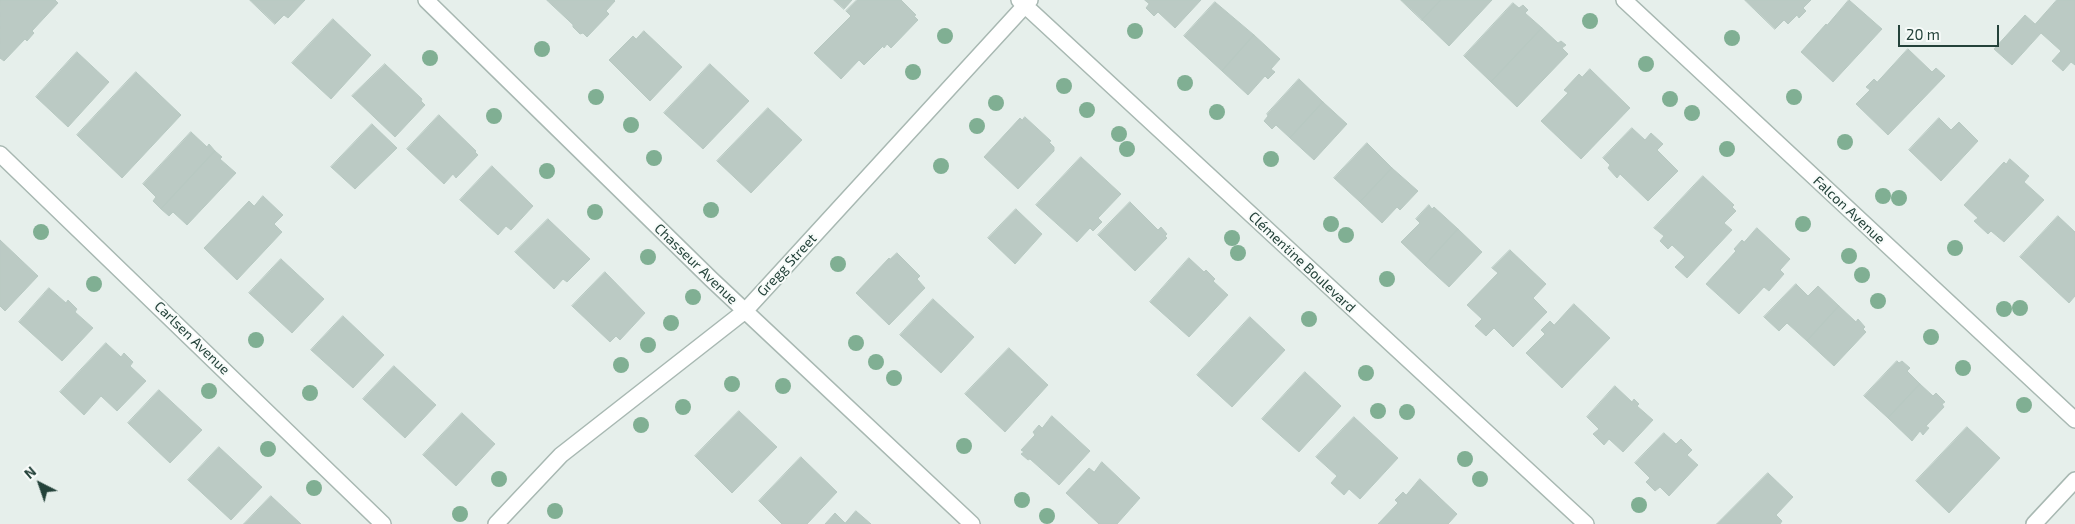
<!DOCTYPE html>
<html>
<head>
<meta charset="utf-8">
<style>
  body { margin:0 }
  #map { position:relative; width:2075px; height:524px; overflow:hidden; background:#e6efeb; font-family:"Exo 2",sans-serif }
  canvas { display:block }
  .north { position:absolute; left:15px; top:459px; width:50px; height:50px; -webkit-text-stroke:4px #f7fbf9; paint-order:stroke; rotate:319deg; font-size:14px; font-weight:700; line-height:20px; text-align:center; color:#24423a }
  .north::after { content:''; display:block; margin:auto; width:18px; height:22px; background:#24423a; clip-path:polygon(50% 0,100% 100%,50% 72%,0 100%) }
  .scale { position:absolute; left:1898px; top:25px; width:101px; height:22px; box-sizing:border-box; border:2px solid #24423a; border-top:0; padding-left:6px; font-size:15px; line-height:18px; white-space:nowrap; color:#24423a; -webkit-text-stroke:4px #f7fbf9; paint-order:stroke }
</style>
</head>
<body>
<div id="map">
<canvas width="2075" height="524"></canvas>
<div class="north">N</div>
<div class="scale">20 m</div>
</div>
<script>
const g = document.querySelector('canvas').getContext('2d');
g.lineJoin = 'round';
function fill(path, color) {
  g.fillStyle = color;
  g.fill(path, 'evenodd');
}
function strokePath(path, color, width, dash) {
  g.strokeStyle = color;
  g.lineWidth = width;
  g.lineCap = dash ? 'butt' : 'round';
  g.setLineDash(dash || []);
  g.stroke(path);
}
function label(font, color, halo, rows, align = 'center') {
  g.font = font + ' "Exo 2",sans-serif';
  g.lineWidth = 4;
  g.setLineDash([]);
  g.textBaseline = 'middle';
  g.strokeStyle = halo;
  g.fillStyle = color;
  for (const [text, x, y, turn = 0] of rows) {
    g.save();
    g.translate(x, y);
    g.rotate((+turn || 0) * Math.PI / 180);
    g.textAlign = isNaN(turn) ? turn : align;
    if (halo) g.strokeText(text, 0, 0);
    g.fillText(text, 0, 0);
    g.restore();
  }
}
const building = new Path2D(`
  M 0,0 L 55,0 L 58,3 L 32,31 L 34,33 L 27,41 L 25,39 L 4,61 L 0,58 Z
  M 250,0 L 305,0 L 288,18 L 284,15 L 275,24 Z
  M 547,0 L 614,0 L 615,1 L 606,11 L 609,14 L 587,37 L 583,33 L 580,34 L 573,27 L 573,25 Z
  M 834,0 L 852,0 L 844,9 Z
  M 857,0 L 901,0 L 916,15 L 914,16 L 918,20 L 891,48 L 887,44 L 884,48 L 883,46 L 864,65 L 859,60 L 841,79 L 814,53 L 851,16 L 846,11 Z
  M 1145,0 L 1201,0 L 1175,28 L 1158,12 L 1154,16 L 1146,8 L 1149,4 Z
  M 1401,0 L 1441,0 L 1422,20 Z
  M 1441,0 L 1492,0 L 1449,46 L 1422,20 Z
  M 1745,0 L 1811,0 L 1803,8 L 1806,11 L 1799,18 L 1797,15 L 1788,24 L 1784,20 L 1775,29 Z
  M 1849,0 L 1882,29 L 1833,82 L 1801,52 L 1826,24 L 1827,25 Z
  M 2057,0 L 2075,0 L 2075,65 L 2071,62 L 2063,71 L 2052,61 L 2061,51 L 2041,33 L 2012,65 L 1994,49 L 2025,15 L 2035,24 Z
  M 1215,2 L 1254,35 L 1222,71 L 1184,36 Z
  M 1513,3 L 1519,8 L 1523,5 L 1528,10 L 1525,13 L 1542,28 L 1491,82 L 1464,56 Z
  M 333,19 L 371,55 L 331,99 L 292,63 Z
  M 1542,28 L 1558,43 L 1561,41 L 1566,45 L 1562,48 L 1568,54 L 1517,107 L 1491,82 Z
  M 644,31 L 682,67 L 650,101 L 609,60 L 633,36 L 636,39 Z
  M 1254,35 L 1280,59 L 1271,69 L 1275,72 L 1268,79 L 1265,76 L 1248,95 L 1222,71 Z
  M 1908,49 L 1932,72 L 1936,68 L 1945,76 L 1888,135 L 1856,104 L 1870,90 L 1866,87 L 1874,79 L 1877,82 Z
  M 77,52 L 109,82 L 68,127 L 36,97 Z
  M 385,64 L 422,99 L 421,101 L 425,105 L 395,137 L 352,96 Z
  M 710,64 L 749,101 L 703,149 L 664,113 Z
  M 1590,69 L 1630,108 L 1581,159 L 1541,121 L 1568,93 L 1564,90 L 1579,74 L 1582,77 Z
  M 136,72 L 181,115 L 122,178 L 77,135 Z
  M 1299,79 L 1323,102 L 1290,138 L 1276,125 L 1272,129 L 1264,121 L 1268,116 L 1267,114 Z
  M 1323,102 L 1347,124 L 1314,160 L 1290,138 Z
  M 768,108 L 802,140 L 751,193 L 717,161 Z
  M 439,115 L 476,151 L 475,152 L 478,155 L 456,178 L 453,174 L 444,184 L 407,149 Z
  M 1025,117 L 1051,141 L 1049,142 L 1054,147 L 1054,151 L 1018,189 L 984,157 L 1020,118 L 1022,120 Z
  M 1939,118 L 1951,130 L 1959,122 L 1978,141 L 1941,181 L 1909,150 Z
  M 372,124 L 397,148 L 355,189 L 331,167 Z
  M 1632,128 L 1645,140 L 1651,133 L 1663,144 L 1657,150 L 1678,171 L 1648,201 L 1620,174 L 1617,178 L 1608,168 L 1610,165 L 1603,158 Z
  M 191,132 L 207,147 L 209,144 L 215,151 L 161,209 L 153,201 L 156,197 L 143,184 Z
  M 1367,143 L 1392,168 L 1360,202 L 1334,178 Z
  M 215,151 L 222,157 L 220,159 L 236,173 L 187,225 L 173,212 L 169,216 L 161,209 Z
  M 1081,157 L 1121,194 L 1098,218 L 1102,222 L 1093,231 L 1090,228 L 1077,242 L 1036,205 Z
  M 2010,159 L 2029,176 L 2024,182 L 2044,200 L 2004,242 L 1991,231 L 1988,234 L 1974,221 L 1978,218 L 1964,205 L 2004,162 L 2006,164 Z
  M 492,166 L 533,206 L 511,230 L 506,226 L 498,235 L 460,200 Z
  M 1392,168 L 1418,191 L 1400,210 L 1397,207 L 1382,223 L 1360,202 Z
  M 1703,176 L 1734,205 L 1732,207 L 1736,211 L 1724,223 L 1732,230 L 1687,278 L 1675,267 L 1685,257 L 1672,245 L 1668,249 L 1660,241 L 1664,236 L 1654,228 Z
  M 263,196 L 283,215 L 274,224 L 282,232 L 237,280 L 204,248 L 249,201 L 254,206 Z
  M 1130,202 L 1158,230 L 1161,227 L 1167,234 L 1165,236 L 1167,238 L 1135,271 L 1098,235 Z
  M 1429,205 L 1432,209 L 1434,207 L 1458,229 L 1425,265 L 1401,242 L 1420,223 L 1416,219 Z
  M 1016,209 L 1042,234 L 1015,264 L 988,238 Z
  M 2058,216 L 2075,232 L 2075,296 L 2069,303 L 2020,257 Z
  M 548,219 L 590,259 L 567,282 L 563,279 L 554,289 L 515,252 Z
  M 1757,228 L 1790,259 L 1780,270 L 1784,274 L 1769,291 L 1764,287 L 1739,314 L 1706,284 L 1736,251 L 1734,249 L 1742,240 L 1744,242 Z
  M 1458,229 L 1482,252 L 1449,287 L 1425,265 Z
  M 0,240 L 38,276 L 5,311 L 0,306 Z
  M 1510,250 L 1546,284 L 1533,298 L 1547,312 L 1513,347 L 1494,328 L 1486,336 L 1475,326 L 1482,319 L 1467,305 L 1498,273 L 1492,268 Z
  M 897,253 L 920,276 L 917,279 L 925,288 L 889,325 L 856,293 L 889,258 L 890,259 Z
  M 1189,258 L 1204,272 L 1206,270 L 1215,279 L 1213,281 L 1228,295 L 1189,337 L 1150,302 Z
  M 281,259 L 324,299 L 292,333 L 249,293 Z
  M 605,272 L 645,313 L 620,340 L 616,336 L 610,342 L 572,306 Z
  M 1796,284 L 1808,296 L 1818,286 L 1839,306 L 1807,341 L 1787,323 L 1779,331 L 1764,317 Z
  M 49,288 L 66,303 L 68,300 L 77,309 L 75,312 L 93,328 L 62,361 L 19,322 Z
  M 933,299 L 974,337 L 941,373 L 900,335 Z
  M 1574,304 L 1610,338 L 1562,388 L 1526,353 L 1545,334 L 1541,330 L 1550,321 L 1554,325 Z
  M 1839,306 L 1856,322 L 1858,319 L 1865,327 L 1863,329 L 1866,332 L 1834,366 L 1807,341 Z
  M 343,316 L 384,355 L 353,388 L 311,350 Z
  M 1250,317 L 1285,350 L 1232,407 L 1197,375 Z
  M 106,343 L 121,357 L 124,353 L 133,362 L 130,366 L 146,381 L 117,411 L 101,396 L 84,415 L 60,392 Z
  M 1009,348 L 1048,385 L 1005,432 L 965,394 Z
  M 1897,361 L 1899,363 L 1902,361 L 1910,368 L 1907,371 L 1920,384 L 1888,418 L 1864,396 Z
  M 394,366 L 436,405 L 405,438 L 363,399 Z
  M 1305,372 L 1341,406 L 1299,452 L 1262,419 Z
  M 1920,384 L 1933,396 L 1936,393 L 1945,402 L 1942,404 L 1944,407 L 1926,426 L 1929,428 L 1923,435 L 1920,431 L 1912,441 L 1888,418 Z
  M 1615,386 L 1632,402 L 1634,399 L 1639,404 L 1637,406 L 1653,420 L 1623,452 L 1609,439 L 1604,445 L 1593,434 L 1599,429 L 1587,417 Z
  M 159,390 L 202,430 L 170,463 L 128,423 Z
  M 739,411 L 777,447 L 732,493 L 695,456 Z
  M 462,413 L 495,444 L 456,486 L 423,455 Z
  M 1052,416 L 1090,451 L 1059,485 L 1030,459 L 1028,460 L 1021,454 L 1024,452 L 1021,450 L 1035,435 L 1033,432 L 1039,425 L 1042,428 Z
  M 1354,417 L 1398,458 L 1360,499 L 1349,489 L 1344,495 L 1331,483 L 1337,476 L 1316,457 Z
  M 1967,427 L 2000,458 L 1949,513 L 1916,481 Z
  M 1664,433 L 1676,444 L 1681,439 L 1692,450 L 1687,455 L 1698,465 L 1669,496 L 1660,487 L 1655,491 L 1646,482 L 1650,478 L 1635,463 Z
  M 219,447 L 262,487 L 231,520 L 188,480 Z
  M 801,457 L 837,492 L 807,524 L 782,524 L 759,501 Z
  M 1102,462 L 1140,498 L 1117,524 L 1099,524 L 1066,493 L 1089,468 L 1094,472 Z
  M 1768,473 L 1793,497 L 1776,515 L 1782,521 L 1780,524 L 1717,524 Z
  M 1420,479 L 1457,514 L 1448,524 L 1378,524 L 1398,503 L 1395,500 L 1403,492 L 1406,495 Z
  M 271,496 L 301,524 L 244,524 Z
  M 856,511 L 871,524 L 825,524 L 835,513 L 845,523 Z`);
fill(building, '#bbcac4');
strokePath(building, '#b8c9c2', 1);
const minor = new Path2D(`
  M 426,0 L 711,279 L 972,524
  M 1019,0 L 1586,524
  M 1624,0 L 2075,420
  M 0,154 L 383,524
  M 496,524 L 561,455 L 745,311 L 1030,0
  M 2034,524 L 2075,480`);
strokePath(minor, '#a8b8b2', 18);
strokePath(minor, '#fff', 15);
g.fillStyle = '#80af93';
for (const [x, y] of [
  [1590,21],
  [1135,31],
  [945,36],
  [1732,38],
  [542,49],
  [430,58],
  [1646,64],
  [913,72],
  [1185,83],
  [1064,86],
  [596,97],
  [1794,97],
  [1670,99],
  [996,103],
  [1087,110],
  [1217,112],
  [1692,113],
  [494,116],
  [631,125],
  [977,126],
  [1119,134],
  [1845,142],
  [1127,149],
  [1727,149],
  [654,158],
  [1271,159],
  [941,166],
  [547,171],
  [1883,196],
  [1899,198],
  [711,210],
  [595,212],
  [1331,224],
  [1803,224],
  [41,232],
  [1346,235],
  [1232,238],
  [1955,248],
  [1238,253],
  [1849,256],
  [648,257],
  [838,264],
  [1862,275],
  [1387,279],
  [94,284],
  [693,297],
  [1878,301],
  [2020,308],
  [2004,309],
  [1309,319],
  [671,323],
  [1931,337],
  [256,340],
  [856,343],
  [648,345],
  [876,362],
  [621,365],
  [1963,368],
  [1366,373],
  [894,378],
  [732,384],
  [783,386],
  [209,391],
  [310,393],
  [2024,405],
  [683,407],
  [1378,411],
  [1407,412],
  [641,425],
  [964,446],
  [268,449],
  [1465,459],
  [499,479],
  [1480,479],
  [314,488],
  [1022,500],
  [1639,505],
  [555,511],
  [460,514],
  [1047,516]
]) {
  g.beginPath();
  g.arc(x, y, 8, 0, 2 * Math.PI);
  g.fill();
}
label('14px', '#24423a', '#f7fbf9', [
  ["Falcon Avenue",1849,210,43],
  ["Clémentine Boulevard",1302,262,43],
  ["Chasseur Avenue",696,264,44],
  ["Gregg Street",787,265,-47],
  ["Carlsen Avenue",192,338,44]
]);
</script>
</body>
</html>
